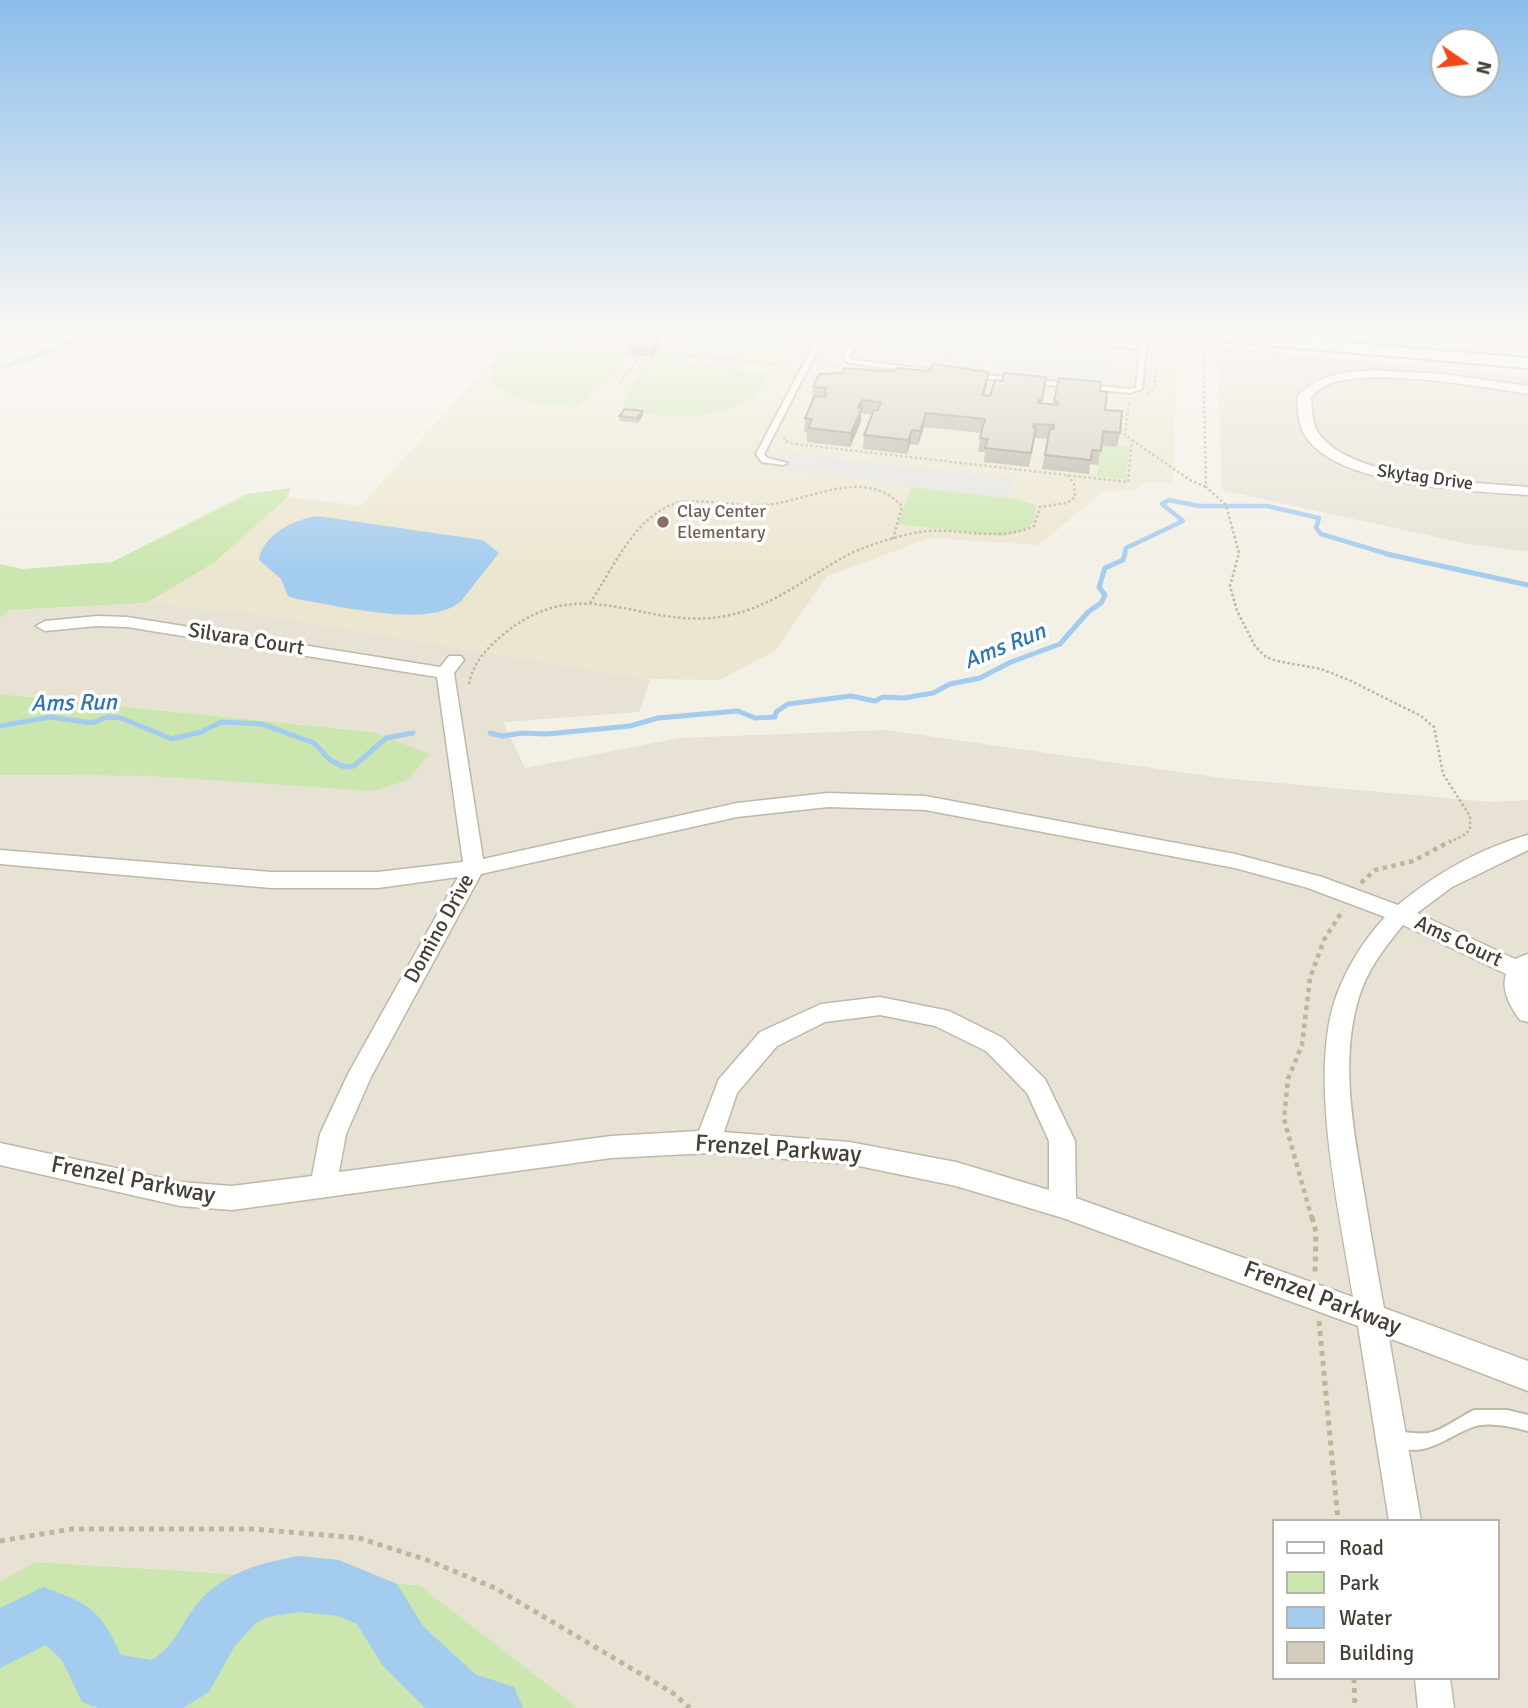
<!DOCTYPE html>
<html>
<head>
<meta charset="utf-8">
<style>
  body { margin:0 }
  #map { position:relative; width:1528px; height:1708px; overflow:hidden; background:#f3f0e6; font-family:Signika,sans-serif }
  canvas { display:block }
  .legend { position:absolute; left:1272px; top:1519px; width:228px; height:161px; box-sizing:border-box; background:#fff; border:2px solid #b5b3af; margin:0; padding:9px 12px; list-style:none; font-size:21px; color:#454036 }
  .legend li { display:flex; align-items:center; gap:14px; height:35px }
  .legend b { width:35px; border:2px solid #b5b3af }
  .north { position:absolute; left:1430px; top:28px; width:70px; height:70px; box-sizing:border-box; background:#fff; border:2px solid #b5b3af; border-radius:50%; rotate:104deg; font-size:19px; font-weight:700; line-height:28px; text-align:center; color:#454036 }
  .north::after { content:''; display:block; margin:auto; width:24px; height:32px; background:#f6471a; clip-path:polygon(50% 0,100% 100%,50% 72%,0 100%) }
</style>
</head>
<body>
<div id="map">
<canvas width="1528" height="1708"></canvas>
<ul class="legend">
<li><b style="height:9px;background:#fff"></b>Road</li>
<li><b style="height:19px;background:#cbe7af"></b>Park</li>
<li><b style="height:19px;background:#a3ccef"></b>Water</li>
<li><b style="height:19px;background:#d4ccbc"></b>Building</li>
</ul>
<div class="north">N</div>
</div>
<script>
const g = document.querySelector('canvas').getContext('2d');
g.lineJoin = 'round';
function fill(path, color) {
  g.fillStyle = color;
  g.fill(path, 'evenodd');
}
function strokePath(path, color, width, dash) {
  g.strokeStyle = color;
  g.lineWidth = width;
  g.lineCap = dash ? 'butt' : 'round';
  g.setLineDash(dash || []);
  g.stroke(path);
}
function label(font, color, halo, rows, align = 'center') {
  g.font = font + ' Signika,sans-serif';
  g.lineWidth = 7;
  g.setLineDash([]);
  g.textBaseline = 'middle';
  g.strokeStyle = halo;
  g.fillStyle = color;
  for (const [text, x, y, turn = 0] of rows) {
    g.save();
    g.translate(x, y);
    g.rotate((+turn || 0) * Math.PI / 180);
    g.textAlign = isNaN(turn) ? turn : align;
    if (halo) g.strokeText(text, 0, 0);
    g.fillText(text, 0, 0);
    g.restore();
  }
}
fill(new Path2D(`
  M 1217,347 L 1528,377 L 1528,552 L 1463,543 L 1222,490 Z
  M 147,603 L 249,613 L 650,679 L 639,712 L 503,722 L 525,768 L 680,738 L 886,730 L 1222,778 L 1492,802 L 1528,800 L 1528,1708 L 578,1708 L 419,1585 L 36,1562 L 0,1582 L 0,775 L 153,776 L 372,732 L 0,694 L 0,618 L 10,610 ZM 1274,1521 L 1498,1521 L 1498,1678 L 1274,1678 Z`), '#e7e2d4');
fill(new Path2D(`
  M 516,335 L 1122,335 L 1177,340 L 1173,483 L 1146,482 L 1133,490 L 1103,492 L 1038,545 L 930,538 L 827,576 L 775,651 L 719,680 L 650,679 L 249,613 L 147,603 L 215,562 L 288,497 L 360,506 Z`), '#ece6d0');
fill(new Path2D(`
  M 552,335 L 641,335 L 636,341 L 626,343 Z
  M 668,335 L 786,335 L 788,339 L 777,356 L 669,348 L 662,343 Z
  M 509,347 L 617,354 L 624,359 L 606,381 L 577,407 C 542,403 516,405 490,379 L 492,363 Z
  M 662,358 L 768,374 C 765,379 762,388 757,393 C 726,424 661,416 621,411 L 633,384 L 648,362 Z
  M 1101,446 L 1129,447 L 1126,479 L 1097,476 Z
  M 911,487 L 1015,499 L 1036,505 L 1034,522 L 1024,530 L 1003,536 L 898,524 Z
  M 290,488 L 288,497 L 215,562 L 147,603 L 10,610 L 0,618 L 0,564 L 23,569 L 112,562 L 247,494 Z
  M 0,694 L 372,732 L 430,754 L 407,780 L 373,791 L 153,776 L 0,775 Z
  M 35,1562 L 419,1585 L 578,1708 L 0,1708 L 0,1582 Z`), '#cbe7af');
fill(new Path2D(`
  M 878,335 L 919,335 L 946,337 L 945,341 L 958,343 L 963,339 L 996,342 L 997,347 L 1001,343 L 1044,347 L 1046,351 L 1050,348 L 1108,353 L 1106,368 L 1116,370 L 1115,378 L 1106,377 L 1104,381 L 1044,375 L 1042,370 L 1038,374 L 993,370 L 992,365 L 986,365 L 985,369 L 953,365 L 953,361 L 940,360 L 936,364 L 879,358 L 880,353 L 871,352 Z
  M 791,453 L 1013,479 L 1008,498 L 782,470 Z`), '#e4e2de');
fill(new Path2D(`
  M 317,516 L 483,540 L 499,553 L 461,601 C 430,630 337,605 296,599 L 288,596 L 281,579 L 259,560 C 262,535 295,519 317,516 Z`), '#a3ccef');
strokePath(new Path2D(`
  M 0,367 L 40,355 L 86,335
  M 1124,556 L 1126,548 L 1183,521 L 1162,504 L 1169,500 L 1199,506 L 1267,506 L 1319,518 L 1316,528 L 1321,534 L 1394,556`), '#a3ccef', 4.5);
strokePath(new Path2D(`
  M 1387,554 L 1528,585
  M 0,726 L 50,717 L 92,723 L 107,717 L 121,718 L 172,739 L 201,732 L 221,722 L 262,724 L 314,743 L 330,760 L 344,767 L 354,766 L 386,738 L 413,733
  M 490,733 L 502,736 L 522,733 L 547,734 L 630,726 L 658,718 L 738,711 L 755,718 L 775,717 L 776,712 L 788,704 L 851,696 L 875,701 L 883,697 L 904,698 L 933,693 L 950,684 L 980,678 L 1011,662 L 1060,644 L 1088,612 L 1101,603 L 1105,595 L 1099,587 L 1105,568 L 1123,560 L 1125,554`), '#a3ccef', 5);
fill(new Path2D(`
  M 299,1556 L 339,1560 L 397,1584 L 423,1626 L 475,1674 L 514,1687 L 523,1708 L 425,1708 L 383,1666 L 357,1624 L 338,1616 L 299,1612 L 268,1617 L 256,1623 L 234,1647 L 209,1692 L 183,1708 L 98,1708 L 82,1702 L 62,1660 L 46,1645 L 0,1668 L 0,1608 L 43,1587 C 90,1604 100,1609 121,1655 L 152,1660 C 174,1646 179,1629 193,1609 C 218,1574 259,1563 299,1556 Z`), '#a3ccef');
const service = new Path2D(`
  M 819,335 L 853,338 L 855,335 L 861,335 L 849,357 L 852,360 L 944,371 L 947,373 L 944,375 L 848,363 L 843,357 L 851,342 L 823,339 L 764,454 L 767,458 L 787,463 L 783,465 L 762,462 L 756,454 Z
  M 1018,335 L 1037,335 L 1140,345 L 1141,335 L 1147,335 L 1142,389 L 1130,393 L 1089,389 L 1086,387 L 1089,385 L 1130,389 L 1136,388 L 1140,349 L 1021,337 Z
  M 974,374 L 1017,378 L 1020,380 L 1017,382 L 972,377 L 971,376 Z
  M 1033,380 L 1070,383 L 1073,385 L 1070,387 L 1031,383 L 1030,382 Z
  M 1474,1410 L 1507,1410 L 1528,1415 L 1528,1431 C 1513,1427 1488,1421 1473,1427 C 1441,1439 1426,1460 1389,1444 L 1386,1439 L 1389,1434 C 1399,1429 1415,1435 1428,1433 C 1444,1430 1459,1417 1474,1410 Z`);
const minor = new Path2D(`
  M 1373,370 L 1444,374 L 1528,386 L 1528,394 C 1484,387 1360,365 1323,387 C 1318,389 1314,394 1311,398 C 1312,409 1312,425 1319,434 C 1353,480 1474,482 1528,487 L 1528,495 C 1473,491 1334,487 1304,434 C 1298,424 1298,409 1297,397 C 1317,374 1344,372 1373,370 Z
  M 97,616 L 127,617 L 440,667 L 449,656 L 461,656 L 464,660 L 454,673 L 483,859 L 737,803 L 828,793 L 925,796 L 1235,854 L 1322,877 L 1398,905 C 1435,874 1481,848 1528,835 L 1528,850 L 1452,887 L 1417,913 L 1515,959 L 1528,954 L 1528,1022 L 1520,1020 C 1510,1006 1501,991 1506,974 L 1403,925 C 1385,947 1367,970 1359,997 C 1339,1062 1354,1132 1365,1198 C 1371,1234 1377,1271 1384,1308 L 1528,1361 L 1528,1391 L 1389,1338 L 1421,1521 L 1389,1521 L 1358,1326 L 1063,1218 L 956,1186 L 849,1164 L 709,1153 L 611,1158 L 232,1210 L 180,1206 L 0,1165 L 0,1143 L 180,1182 L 232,1186 L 312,1176 L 320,1134 L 348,1074 L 458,877 L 378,888 L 271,888 L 0,864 L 0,850 L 271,872 L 378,872 L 463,862 L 437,677 L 127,627 L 97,626 L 45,631 L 36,626 L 45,621 ZM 828,807 L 925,810 L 1235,868 L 1308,888 L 1385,917 C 1364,940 1348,965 1337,994 C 1307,1073 1340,1213 1353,1297 L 1076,1198 L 1075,1141 L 1045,1079 L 1003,1038 L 949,1011 L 880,997 L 821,1004 L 760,1032 L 719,1079 L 699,1131 L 611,1136 L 339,1172 L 346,1134 L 371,1077 L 481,874 L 737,817 ZM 880,1015 L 935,1026 L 986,1051 L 1027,1093 L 1049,1141 L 1049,1190 L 956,1162 L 849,1142 L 724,1132 L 737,1093 L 777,1046 L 825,1022 Z
  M 1415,1678 L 1450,1678 L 1454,1708 L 1418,1708 Z`);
const tertiary = new Path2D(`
  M 1199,335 L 1257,335 L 1528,358 L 1528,368 L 1207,340 Z`);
strokePath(service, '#beb8a9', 4);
strokePath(minor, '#beb8a9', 3);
strokePath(tertiary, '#beb8a9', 4);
strokePath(new Path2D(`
  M 1154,337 L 1192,340
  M 535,338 L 624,349
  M 643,343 L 660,346 L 663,353 L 644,360 L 624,354 L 627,347 Z
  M 1203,346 L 1206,487 L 1226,505 L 1239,553 L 1230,586 L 1237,611 L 1255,646 L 1266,657 L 1277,661 L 1321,669 L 1349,680 L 1421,716 L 1434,727 L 1443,774 L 1470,816 L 1470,828 L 1466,834 L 1448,843
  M 1157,352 L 1163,338
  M 663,353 L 775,364 L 789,361
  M 948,354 L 950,348
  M 821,364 L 838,366
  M 620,382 L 638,359
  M 1148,395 L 1154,389 L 1156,370
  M 784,437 L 785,441 L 795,444 L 1128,482 L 1132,440 L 1125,435 L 1129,403
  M 1132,440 L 1190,480 L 1206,487
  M 590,603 C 614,567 635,515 679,502 C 707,499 733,506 761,505 C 807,504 862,464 902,506 L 893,539
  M 469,684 C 473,662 488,647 505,633 C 586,568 645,634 730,615 C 773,606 806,578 844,557 C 864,546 886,540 909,534 C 952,523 993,545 1034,526 L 1040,507 L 1067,503 L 1075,497 L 1074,484 L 1068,475`), '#c0b59a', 2.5, [2.5, 2.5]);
strokePath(new Path2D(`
  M 1361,883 L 1375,870 L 1413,861 L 1451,841
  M 1312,1219 L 1284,1119 L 1288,1079 L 1302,1045 L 1310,978 L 1324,940 L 1343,910`), '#c0b59a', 4.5, [4.5, 4.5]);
strokePath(new Path2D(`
  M 1312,1217 L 1316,1232 L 1315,1275
  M 1319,1321 L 1338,1521
  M 0,1541 L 72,1529 L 253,1529 L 359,1538 L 427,1560 L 495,1588 L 673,1693 L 690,1708
  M 1354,1678 L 1355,1708`), '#c0b59a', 5, [5, 5]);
fill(service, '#fff');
fill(minor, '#fff');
fill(tertiary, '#fff');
fill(new Path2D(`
  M 658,339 L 659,348 L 652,357 L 628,355 L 627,346 Z
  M 930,371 L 989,372 L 987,385 L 984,396 L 990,396 L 1002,381 L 1046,377 L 1042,403 L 1054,404 L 1059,378 L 1100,391 L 1105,410 L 1120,433 L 1117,447 L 1101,445 L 1098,465 L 1090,464 L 1089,474 L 1042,469 L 1048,439 L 1035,438 L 1029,467 L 984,462 L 985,452 L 978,452 L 981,433 L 924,427 L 918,445 L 910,444 L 907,454 L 863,449 L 864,435 L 872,415 L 861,413 L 861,422 L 850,447 L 807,442 L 807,433 L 804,432 L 805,418 L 813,400 L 812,400 L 813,387 L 894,372 Z
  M 643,411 L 643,415 L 638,423 L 620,421 L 619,416 Z`), '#b6afa2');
fill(new Path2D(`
  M 658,339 L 659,348 L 652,357 L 651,348 Z
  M 989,372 L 987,385 L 980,409 L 982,395 Z
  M 862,400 L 861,422 L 850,447 L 851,433 L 858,408 Z
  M 643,411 L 643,415 L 638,423 L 637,418 Z
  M 926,413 L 924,427 L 918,445 L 920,431 Z
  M 912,430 L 910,444 L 907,454 L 908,440 Z`), '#948f84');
const building = new Path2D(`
  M 635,337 L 658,339 L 651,348 L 627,346 Z
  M 933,364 L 989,372 L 982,395 L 990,396 L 995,380 L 1002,381 L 1004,373 L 1046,377 L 1042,400 L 1038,400 L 1038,403 L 1058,405 L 1058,402 L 1054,401 L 1059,378 L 1101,382 L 1100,391 L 1107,392 L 1105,410 L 1122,411 L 1120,433 L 1103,431 L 1101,451 L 1092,450 L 1091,460 L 1045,455 L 1050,428 L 1053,429 L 1054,425 L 1034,424 L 1033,427 L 1036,427 L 1031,453 L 985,448 L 988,439 L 980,438 L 985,419 L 926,413 L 920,431 L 912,430 L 908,440 L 864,435 L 874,410 L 878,410 L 881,402 L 862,400 L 858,408 L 862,408 L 851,433 L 808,428 L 812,419 L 805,418 L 815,396 L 825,397 L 827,393 L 824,393 L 827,388 L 813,387 L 819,374 L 842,373 L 844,368 L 894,372 L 896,368 L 930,371 Z
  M 625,409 L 643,411 L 637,418 L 619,416 Z`);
fill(building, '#d4ccbc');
strokePath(building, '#948f84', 2);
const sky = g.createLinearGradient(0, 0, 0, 574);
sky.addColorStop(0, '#8cbeeb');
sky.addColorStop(0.58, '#faf8f4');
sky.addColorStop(1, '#faf8f400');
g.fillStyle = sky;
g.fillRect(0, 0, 1528, 574);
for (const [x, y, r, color] of [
  [663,522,7,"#8d6e63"]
]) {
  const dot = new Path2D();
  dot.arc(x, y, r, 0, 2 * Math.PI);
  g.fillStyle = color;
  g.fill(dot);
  strokePath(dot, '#fff', 2.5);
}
label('18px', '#454036', '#fff', [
  ["Skytag Drive",1425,478,8]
]);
label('18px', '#785e54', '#fff', [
  ["Clay Center",677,512],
  ["Elementary",677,533]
], 'left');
label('21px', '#454036', '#fff', [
  ["Silvara Court",246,640,9],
  ["Domino Drive",440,929,-61],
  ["Ams Court",1458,942,25]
]);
label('italic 23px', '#3073b0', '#fff', [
  ["Ams Run",1005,647,-22],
  ["Ams Run",74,704,-1]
]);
label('24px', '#454036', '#fff', [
  ["Frenzel Parkway",778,1150,4],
  ["Frenzel Parkway",133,1181,11],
  ["Frenzel Parkway",1322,1299,21]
]);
</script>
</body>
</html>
